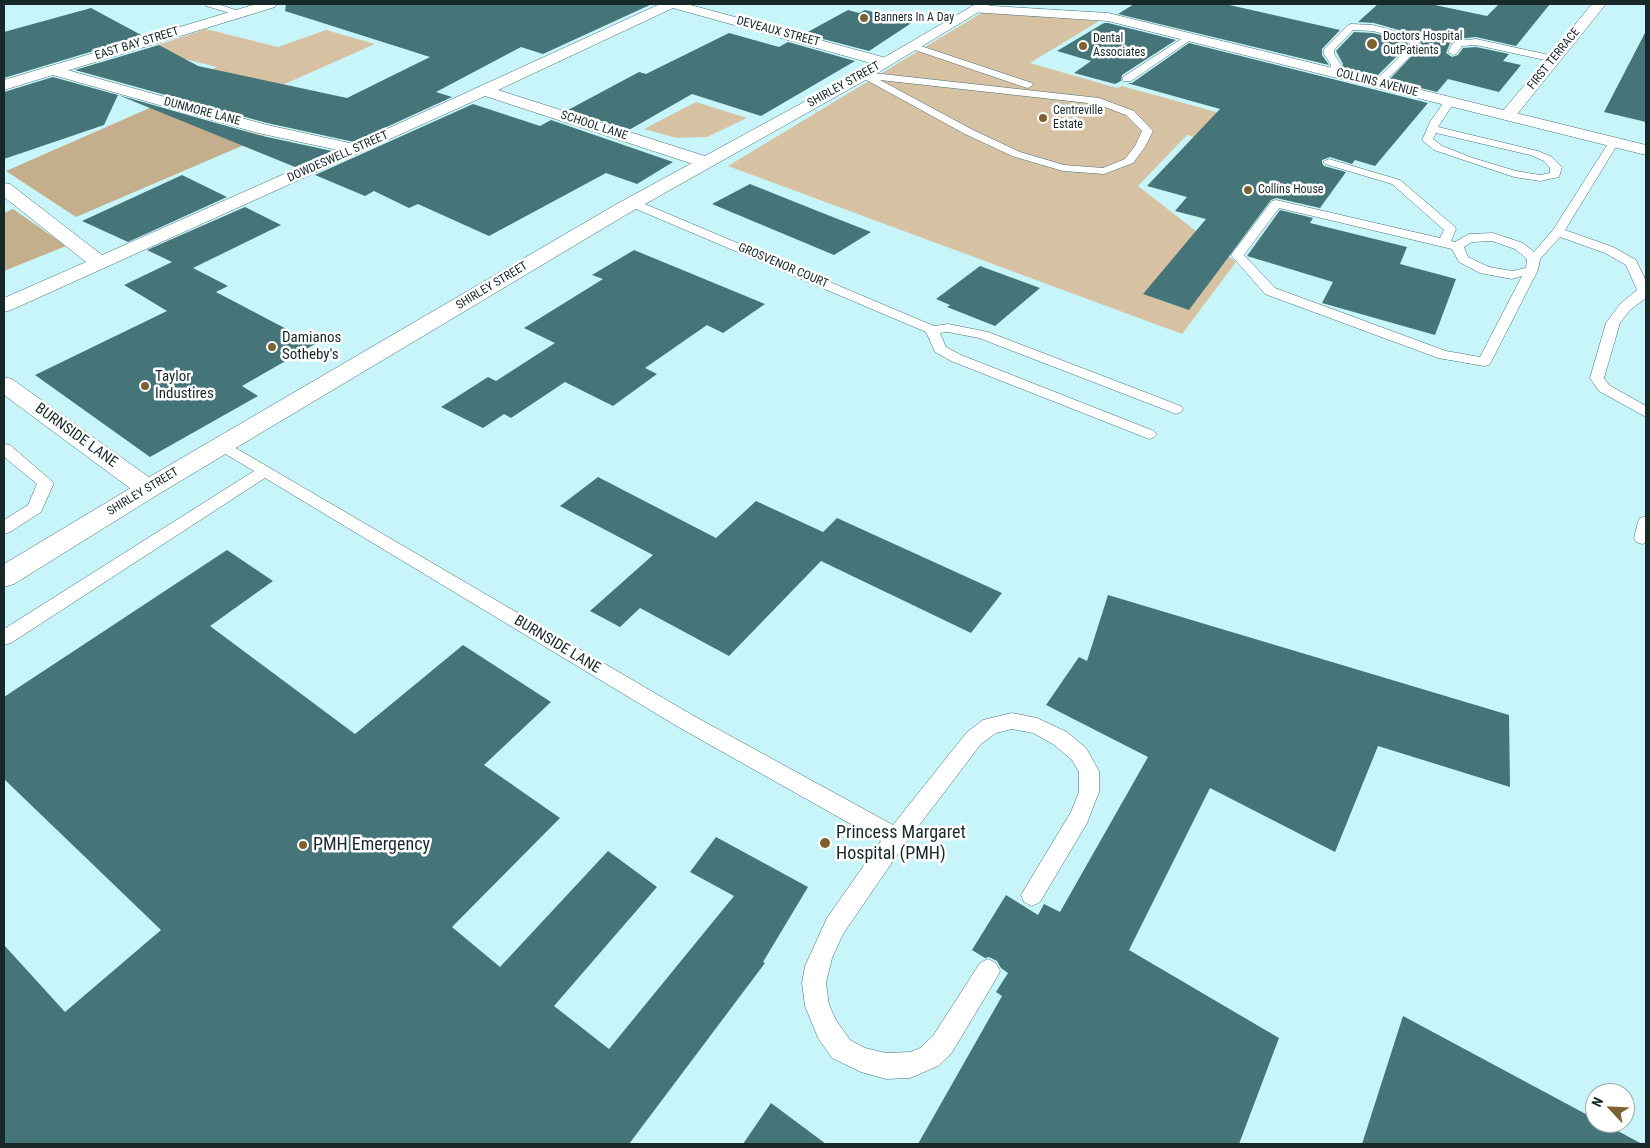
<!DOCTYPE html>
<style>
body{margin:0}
#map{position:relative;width:1650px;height:1148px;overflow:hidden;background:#c8f5f9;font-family:"Roboto Condensed",sans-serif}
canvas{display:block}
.frame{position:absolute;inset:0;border:5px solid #172829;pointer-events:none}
.north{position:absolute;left:1585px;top:1083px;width:50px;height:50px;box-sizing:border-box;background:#fff;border:1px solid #a2a9a9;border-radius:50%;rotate:295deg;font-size:14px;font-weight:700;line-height:20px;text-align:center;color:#172829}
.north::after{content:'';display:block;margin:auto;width:18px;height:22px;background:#7c6133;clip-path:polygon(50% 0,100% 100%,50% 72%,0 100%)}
</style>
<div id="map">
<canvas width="1650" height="1148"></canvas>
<div class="frame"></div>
<div class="north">N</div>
</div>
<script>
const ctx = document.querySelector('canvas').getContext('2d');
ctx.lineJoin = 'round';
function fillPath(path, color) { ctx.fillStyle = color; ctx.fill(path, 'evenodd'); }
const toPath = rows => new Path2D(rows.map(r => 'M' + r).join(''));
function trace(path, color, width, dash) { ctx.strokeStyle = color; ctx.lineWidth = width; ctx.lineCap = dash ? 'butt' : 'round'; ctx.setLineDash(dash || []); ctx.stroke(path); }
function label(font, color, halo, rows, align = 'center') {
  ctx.font = font + ' "Roboto Condensed",sans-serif'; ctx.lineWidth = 5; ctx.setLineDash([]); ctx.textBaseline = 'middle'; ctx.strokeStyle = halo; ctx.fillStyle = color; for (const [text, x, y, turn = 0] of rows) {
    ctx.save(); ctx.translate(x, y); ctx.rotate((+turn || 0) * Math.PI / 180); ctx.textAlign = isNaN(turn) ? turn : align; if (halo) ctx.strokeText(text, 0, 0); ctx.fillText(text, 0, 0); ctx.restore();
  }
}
fillPath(toPath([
 [983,12,1099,21,1030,63,1117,88,1122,86,1227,115,1220,144,1187,135,1138,186,1236,262,1182,334,728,166],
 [206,29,278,47,326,30,375,44,235,106,170,90,217,67,160,53,152,47],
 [696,102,747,118,707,137,677,138,644,129]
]), '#d6c2a3');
fillPath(toPath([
 [152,107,265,136,76,217,6,171],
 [13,209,66,246,4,271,4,213]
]), '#c4ae8c');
fillPath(toPath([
 [286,4,652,4,543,54,521,47,436,92,452,97,354,142,267,123,75,70,159,45,198,66,347,98,430,57,285,11],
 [1134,4,1225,4,1340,30,1322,49,1322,55,1329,65,1118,14],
 [1378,4,1430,4,1487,16,1499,4,1550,4,1516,46,1476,37,1457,39,1450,43,1446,53,1452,57,1458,55,1463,48,1476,47,1509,54,1503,61,1521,65,1499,92,1448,79,1437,92,1389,80,1422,45,1416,35,1374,23,1358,22],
 [91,8,143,36,4,78,4,32],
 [848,10,859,13,865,10,913,22,869,51,804,34],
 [1104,23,1108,23,1176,40,1122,75,1121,81,1115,84,1074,73,1091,61,1057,51],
 [1646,31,1646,122,1604,112],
 [1354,32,1373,33,1407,42,1408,45,1376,77,1342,68,1343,64,1336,51],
 [729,33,779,47,788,42,855,61,761,116,692,94,629,130,568,110,639,72,646,74],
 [1189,43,1428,103,1375,166,1355,160,1352,164,1330,157,1322,160,1322,163,1324,166,1346,172,1320,208,1276,198,1271,200,1189,310,1143,294,1206,219,1175,211,1187,197,1147,186,1220,109,1127,83,1132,83],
 [53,77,118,95,104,125,4,159,4,92],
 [118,95,258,135,332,151,295,167],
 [473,104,540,126,551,120,673,162,637,184,606,173,489,236,418,204,409,208,374,191,365,196,315,175],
 [182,175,227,197,128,242,82,221],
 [750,184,820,212,871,232,834,255,712,204],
 [245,207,281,225,193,268,228,286,216,292,315,344,242,386,258,396,150,457,35,375,167,311,124,285,172,262,147,250],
 [1280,210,1313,218,1310,223,1407,247,1400,264,1456,279,1435,335,1322,303,1333,282,1247,256],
 [634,250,765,304,723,333,707,325,645,368,657,374,613,406,565,382,511,418,504,414,483,428,441,407,488,377,496,381,555,343,524,328,603,279,592,275],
 [980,266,1040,288,995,326,947,307,950,305,936,299],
 [598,477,716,538,756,501,823,532,837,518,1002,593,971,633,821,561,729,656,640,608,620,627,590,611,653,555,560,506],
 [227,550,273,581,210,626,355,734,463,645,551,702,484,765,560,818,452,927,500,967,608,851,657,887,554,1006,609,1049,734,896,690,872,716,837,808,887,763,962,765,963,629,1144,4,1144,4,945,65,1012,161,930,4,779,4,697],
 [1108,595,1509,715,1510,787,1378,746,1335,852,1210,788,1129,950,1279,1038,1239,1144,918,1144,1002,996,996,992,1008,973,1001,968,997,961,989,957,985,958,972,950,1006,895,1038,915,1044,904,1060,912,1148,757,1046,705,1079,657,1087,661],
 [1403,1016,1595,1119,1595,1123,1603,1123,1642,1144,1362,1144],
 [771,1103,826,1144,743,1144]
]), '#457579');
const service = toPath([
 [205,4,218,4,244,13,240,16,206,6,205,4],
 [1351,24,1373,25,1416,37,1420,46,1382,85,1378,86,1373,83,1410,46,1409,41,1373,31,1353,30,1334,50,1334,54,1341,65,1337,74,1331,74,1329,72,1331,65,1324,54,1324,49,1348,25,1351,24],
 [1189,34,1194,37,1192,39,1131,81,1123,81,1123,77,1189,34],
 [1476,39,1554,56,1559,59,1554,62,1476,45,1462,46,1456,54,1453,55,1448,52,1452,44,1457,41,1476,39],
 [912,43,1032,83,1033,85,1028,88,1024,87,909,48,907,46,912,43],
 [864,72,1099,98,1134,111,1153,131,1145,147,1133,163,1104,174,1063,171,1012,156,965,134,861,77,861,73,864,72],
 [880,80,1097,104,1126,115,1142,131,1135,146,1125,159,1103,168,1064,165,1020,152,973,130,880,80],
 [1450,98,1455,101,1438,127,1538,151,1552,157,1562,167,1559,177,1540,181,1514,177,1434,150,1422,140,1430,122,1446,99,1450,98],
 [1436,133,1530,155,1544,161,1550,168,1550,173,1540,175,1516,171,1473,158,1442,146,1433,139,1436,133],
 [1614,139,1619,142,1565,230,1613,247,1636,260,1646,281,1646,298,1630,310,1620,323,1604,378,1609,385,1646,406,1646,417,1599,391,1590,378,1606,323,1620,304,1637,290,1626,265,1605,253,1560,237,1540,259,1538,270,1491,362,1489,365,1484,366,1438,358,1265,294,1231,255,1272,201,1276,200,1440,238,1444,230,1392,184,1325,164,1323,162,1329,159,1400,180,1454,226,1456,229,1451,241,1455,242,1469,234,1493,233,1523,243,1534,252,1553,230,1609,142,1614,139],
 [1279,208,1452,249,1459,262,1480,273,1512,279,1522,276,1480,357,1446,351,1275,288,1244,255,1279,208],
 [1492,241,1515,249,1527,259,1526,268,1512,271,1489,267,1468,257,1464,247,1472,242,1492,241],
 [633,199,934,326,948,324,988,332,1181,406,1183,409,1181,412,1176,414,1171,412,979,338,948,332,940,333,946,347,961,355,1154,431,1157,434,1154,437,1149,439,1144,437,951,361,935,352,926,332,629,206,627,203,629,200,633,199],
 [222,440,694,716,893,825,967,732,983,720,1012,713,1037,718,1067,732,1086,748,1099,771,1099,792,1087,823,1040,902,1032,906,1024,902,1021,895,1071,812,1079,792,1079,772,1072,760,1053,744,1033,733,1012,729,996,733,981,744,904,845,843,934,832,958,826,983,829,1005,836,1020,850,1040,865,1048,886,1053,910,1052,920,1048,933,1036,980,963,988,959,996,963,1000,971,996,979,951,1054,938,1066,910,1078,886,1079,861,1072,832,1058,818,1038,805,1006,802,983,805,966,827,918,881,841,680,728,265,478,11,643,4,645,4,629,254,471,217,449,214,445,217,441,222,440],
 [4,444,10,445,54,483,41,512,10,532,4,534,4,520,28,505,37,484,4,457,4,444],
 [1646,516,1646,543,1642,544,1636,542,1634,538,1638,522,1640,518,1646,516]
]);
const minor = toPath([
 [660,4,687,4,890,59,893,62,890,65,885,67,673,8,498,90,711,158,714,162,711,166,705,167,699,166,485,96,11,310,4,312,4,298,86,262,4,197,4,183,10,184,102,255,338,150,258,133,46,73,43,70,46,67,56,67,267,125,354,144,660,4],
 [1592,4,1606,4,1514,118,1502,118,1500,115,1502,112,1592,4],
 [4,377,12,379,157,483,161,489,157,495,148,498,139,495,4,395,4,377]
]);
const tertiary = toPath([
 [976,5,1108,13,1646,145,1646,155,1108,21,971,12,969,9,971,6,976,5]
]);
const trunk = toPath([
 [256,4,277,4,275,7,4,90,4,80,256,4],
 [976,4,992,4,869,78,629,213,157,495,14,584,4,587,4,564,139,483,615,205,859,72,976,4]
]);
trace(service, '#466f72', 1);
trace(minor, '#466f72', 1);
trace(tertiary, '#466f72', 1);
trace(trunk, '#466f72', 1);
fillPath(service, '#fff');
fillPath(minor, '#fff');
fillPath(tertiary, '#fff');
fillPath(trunk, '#fff');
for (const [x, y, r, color] of [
 [864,18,5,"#7c6133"],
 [1372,44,6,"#7c6133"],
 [1083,46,5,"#7c6133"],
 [1043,118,5,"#7c6133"],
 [1248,190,5,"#7c6133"],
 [272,347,5,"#7c6133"],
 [145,386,5,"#7c6133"],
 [825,843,6,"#7c6133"],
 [303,845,5,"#7c6133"]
]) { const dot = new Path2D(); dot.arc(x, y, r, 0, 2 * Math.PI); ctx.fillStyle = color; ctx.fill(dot); trace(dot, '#fff', 2); }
label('12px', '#172829', '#fff', [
 ["Banners In A Day",874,18],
 ["Doctors Hospital",1383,37],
 ["OutPatients",1383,51],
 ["Dental",1093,39],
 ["Associates",1093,53],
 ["Centreville",1053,111],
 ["Estate",1053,125],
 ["Collins House",1258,190]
], 'left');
label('12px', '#172829', '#fff', [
 ["DEVEAUX STREET",778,32,15],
 ["EAST BAY STREET",137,44,-17],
 ["FIRST TERRACE",1554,59,-51],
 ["COLLINS AVENUE",1377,83,14],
 ["SHIRLEY STREET",844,85,-29],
 ["DUNMORE LANE",202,112,15],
 ["SCHOOL LANE",594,126,18],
 ["DOWDESWELL STREET",338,157,-24],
 ["GROSVENOR COURT",783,266,23],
 ["SHIRLEY STREET",492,286,-31],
 ["SHIRLEY STREET",143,492,-31]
]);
label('15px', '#172829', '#fff', [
 ["Damianos",282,338],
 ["Sotheby's",282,355],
 ["Taylor",155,377],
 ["Industires",155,394]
], 'left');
label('15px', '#172829', '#fff', [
 ["BURNSIDE LANE",76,436,36],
 ["BURNSIDE LANE",557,645,31]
]);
label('18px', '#172829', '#fff', [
 ["Princess Margaret",836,833],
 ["Hospital (PMH)",836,854],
 ["PMH Emergency",313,845]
], 'left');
</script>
